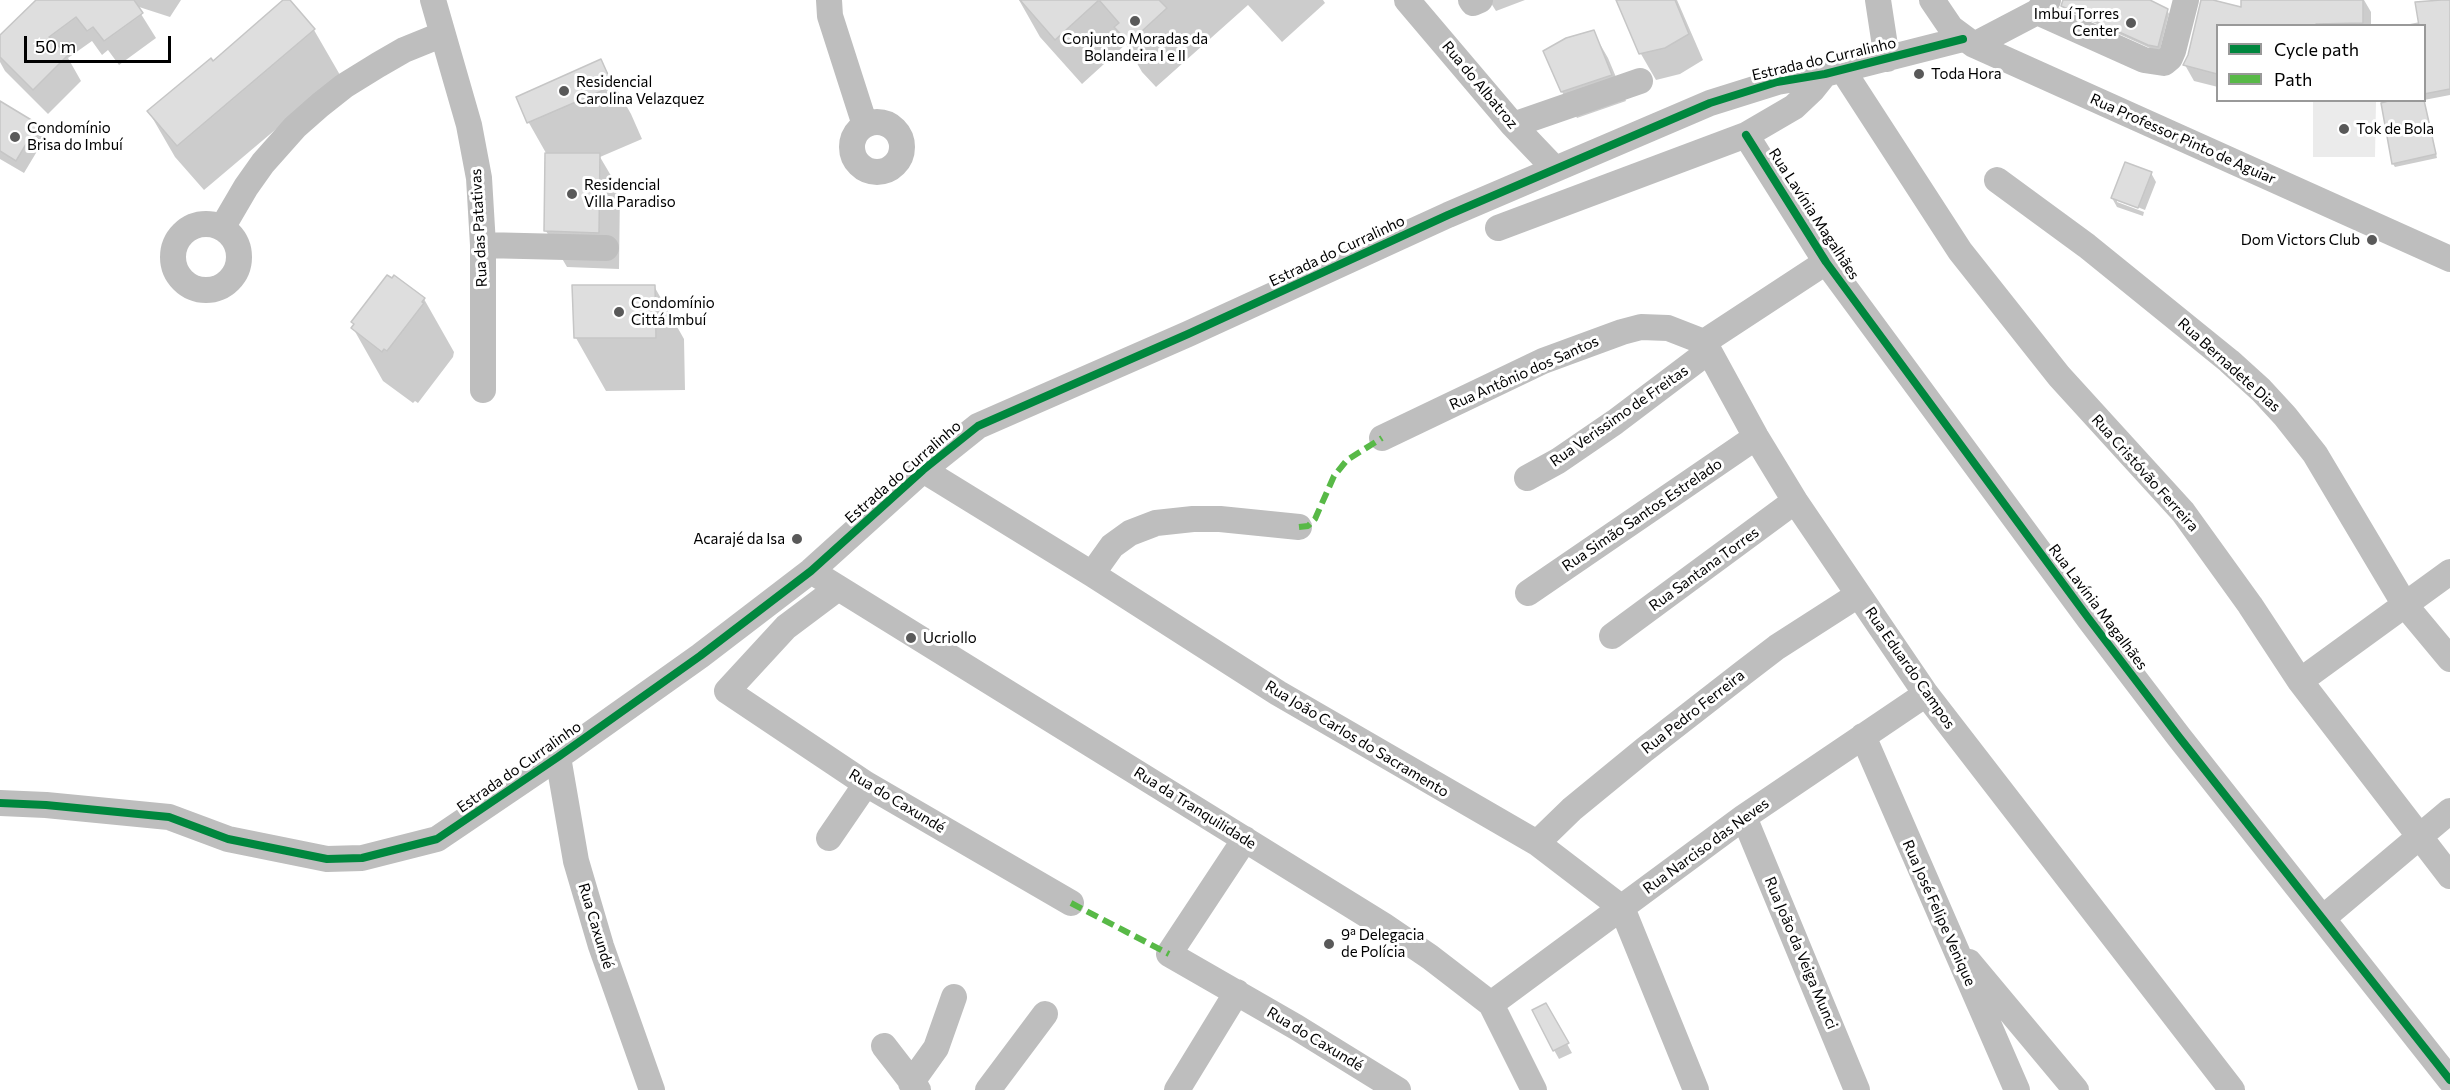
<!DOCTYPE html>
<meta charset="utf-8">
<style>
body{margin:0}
#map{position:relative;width:2450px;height:1090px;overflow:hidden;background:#fff;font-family:Commissioner,sans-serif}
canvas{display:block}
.legend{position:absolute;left:2216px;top:24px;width:210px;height:78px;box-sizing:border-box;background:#fff;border:2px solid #999;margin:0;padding:8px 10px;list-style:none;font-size:18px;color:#000}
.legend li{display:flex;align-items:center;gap:12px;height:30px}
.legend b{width:30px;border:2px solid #999}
.scale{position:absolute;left:24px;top:36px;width:147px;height:27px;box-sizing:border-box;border:3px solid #000;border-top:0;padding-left:8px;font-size:18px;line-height:21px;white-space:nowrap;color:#000;-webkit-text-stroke:4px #fff;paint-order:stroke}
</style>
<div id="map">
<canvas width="2450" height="1090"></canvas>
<ul class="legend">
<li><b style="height:8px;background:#00873e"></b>Cycle path</li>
<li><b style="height:8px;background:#58b947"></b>Path</li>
</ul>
<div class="scale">50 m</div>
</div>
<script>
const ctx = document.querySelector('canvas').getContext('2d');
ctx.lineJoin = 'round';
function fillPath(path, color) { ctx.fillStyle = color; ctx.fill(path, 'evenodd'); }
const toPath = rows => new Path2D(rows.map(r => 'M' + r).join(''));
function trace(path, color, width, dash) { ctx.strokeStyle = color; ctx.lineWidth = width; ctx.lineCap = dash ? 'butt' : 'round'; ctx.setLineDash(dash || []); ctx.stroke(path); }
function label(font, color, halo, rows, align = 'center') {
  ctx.font = font + ' Commissioner,sans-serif'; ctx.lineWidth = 6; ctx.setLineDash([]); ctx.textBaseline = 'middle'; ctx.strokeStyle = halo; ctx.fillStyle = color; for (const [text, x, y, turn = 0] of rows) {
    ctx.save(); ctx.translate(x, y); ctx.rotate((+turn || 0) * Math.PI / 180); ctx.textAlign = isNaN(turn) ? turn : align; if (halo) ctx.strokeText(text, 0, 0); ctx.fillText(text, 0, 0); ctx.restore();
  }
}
fillPath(toPath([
 [2313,101,2376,101,2375,157,2313,157]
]), '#ebebeb');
fillPath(toPath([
 [41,0,181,0,170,17,136,6,156,38,119,65,108,50,102,55,92,41,68,58,81,81,48,114,5,71,0,62,0,38],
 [285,0,288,0,314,30,340,75,204,190,175,157,149,112,212,63],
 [1019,0,1323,0,1325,3,1282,42,1248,5,1156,87,1142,72,1126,44,1082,84,1040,37],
 [1489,0,1525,0,1496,11],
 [1622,0,1677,0,1703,60,1680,74,1656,80,1641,54],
 [2069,0,2147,0,2167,10,2169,14,2160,50,2152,49,2068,11,2065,7],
 [2201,0,2243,9,2243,0,2364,0,2371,12,2371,26,2218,26,2218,87,2194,81,2185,65,2189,55],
 [2440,0,2450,0,2450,95,2424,100,2424,26,2405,25,2420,22],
 [1593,32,1608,58,1626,101,1577,118,1562,92,1545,52],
 [601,61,631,114,642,139,600,157,620,191,619,269,567,267,546,231,546,153,529,123,518,98],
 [2399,100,2424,100,2437,158,2395,167,2393,164],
 [0,102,37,125,45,138,24,173,0,159],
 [2151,173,2156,182,2145,210,2117,199,2117,202,2144,212,2143,216,2117,207,2112,198],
 [654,286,684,339,685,390,606,391,576,338],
 [424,299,454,352,453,357,418,403,415,401,413,403,383,381,353,328,355,326,353,322],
 [1546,1005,1572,1053,1559,1059,1554,1050]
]), '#0003');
const building = toPath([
 [36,0,134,0,143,13,104,41,93,27,87,31,76,17,49,37,68,55,33,90,0,57,0,35,36,0],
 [283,0,290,0,315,29,177,146,147,111,211,58,213,61,283,0],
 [1020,0,1099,0,1055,40,1020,0],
 [1099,0,1159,0,1167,8,1129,43,1114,27,1119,23,1099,0],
 [1616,0,1675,0,1689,34,1665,48,1639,54,1616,0],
 [2063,0,2150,0,2168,9,2158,47,2148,45,2061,6,2063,0],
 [2201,0,2213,0,2241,7,2241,0,2363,0,2363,23,2316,24,2316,26,2217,26,2217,74,2183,65,2188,55,2201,0],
 [2441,0,2450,0,2450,89,2424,94,2424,26,2419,26,2415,2,2441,0],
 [1594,30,1612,75,1561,92,1543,51,1566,38,1594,30],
 [601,59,613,86,527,123,516,97,601,59],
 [2392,100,2424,100,2436,154,2392,164,2381,103,2392,100],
 [0,101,38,124,16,161,0,151,0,101],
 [545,153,600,153,599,233,544,231,545,153],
 [2125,162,2152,172,2138,208,2111,198,2125,162],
 [387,275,392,278,394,275,425,298,422,302,424,303,387,351,384,349,382,352,351,328,354,324,351,322,387,275],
 [572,285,655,285,656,338,574,338,572,285],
 [1546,1003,1569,1043,1553,1051,1532,1010,1546,1003]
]);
fillPath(building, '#dedede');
trace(building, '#c6c6c6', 1.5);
trace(toPath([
 [433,0,469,125,479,178,483,245,483,390],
 [829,0,830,16,865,125],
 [1407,0,1513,125,1555,169],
 [1471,0,1473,3,1480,0],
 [1878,0,1887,59],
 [1932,0,1951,28,1974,45,2450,259],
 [2037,12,2144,60,2164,63,2170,58,2173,51,2186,0],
 [1974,45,2037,12,2048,0],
 [1842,69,1960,251,2059,376,2183,512,2250,605,2300,681,2450,876],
 '852 147a25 25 0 1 1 50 0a25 25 0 1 1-50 0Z',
 [1513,125,1640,81],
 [1746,135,1826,262,2089,619,2179,737,2450,1080],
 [1997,180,2087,246,2229,361,2261,390,2285,416,2315,454,2405,605,2450,659],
 '173 257a33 33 0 1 1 66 0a33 33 0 1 1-66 0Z',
 [222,228,246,187,263,163,295,127,320,105,344,86,378,65,404,50,441,35],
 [1498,228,1746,135,1794,107,1813,89,1825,74],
 [483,245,606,248],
 [1826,262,1704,342,1756,437,1795,501,1926,694,2232,1090],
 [1382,438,1543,361,1622,332,1641,327,1668,328,1704,342],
 [923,470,1092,574,1278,693,1537,843,1622,908,1696,1090],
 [1527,478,1558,461,1615,422,1709,351],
 [811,571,1383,925,1430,957,1491,1004,1534,1090],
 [1092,574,1112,546,1130,533,1156,523,1193,519,1220,519,1299,527],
 [838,588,786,627,727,691,866,784,1071,903],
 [1528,593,1756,437],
 [1612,636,1795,501],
 [2300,681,2450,572],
 [1863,736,2017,1090],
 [558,757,576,861,601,946,652,1090],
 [0,803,46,805,169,817,228,839,327,859,362,858,437,839,558,757,700,656,811,571,923,470,978,426,1188,334,1448,215,1710,103,1777,82,1825,74,1963,39],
 [1744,817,1857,1090],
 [829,838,866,784],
 [1245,839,1169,954,1296,1027,1398,1090],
 [1537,843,1572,809,1644,750,1743,673,1777,647,1858,595],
 [2323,918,2450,811],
 [1969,962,2076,1090],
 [1491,1004,1744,817,1926,694],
 [884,1046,918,1090],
 [911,1083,936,1048,954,997],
 [988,1090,1045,1014],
 [1177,1090,1237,992]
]), '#bebebe', 26);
trace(toPath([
 [1299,527,1308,526,1315,519,1334,476,1347,460,1382,438],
 [1071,903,1169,954]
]), '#58b947', 6, [12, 6]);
trace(toPath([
 [1746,135,1826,262,2089,619,2179,737,2450,1080],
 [0,803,46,805,169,817,228,839,327,859,362,858,437,839,558,757,700,656,811,571,923,470,978,426,1188,334,1448,215,1710,103,1777,82,1825,74,1963,39]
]), '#00873e', 8);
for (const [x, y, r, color] of [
 [1135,21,6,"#595959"],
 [2131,23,6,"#595959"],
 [1919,74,6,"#595959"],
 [564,91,6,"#595959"],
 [2344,129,6,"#595959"],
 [15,137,6,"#595959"],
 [572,194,6,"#595959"],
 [2372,240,6,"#595959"],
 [619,312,6,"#595959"],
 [797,539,6,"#595959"],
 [911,638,6,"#595959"],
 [1329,944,6,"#595959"]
]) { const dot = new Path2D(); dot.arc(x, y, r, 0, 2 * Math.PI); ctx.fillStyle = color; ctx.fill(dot); trace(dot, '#fff', 2); }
label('15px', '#000', '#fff', [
 ["Imbuí Torres",2119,14,"right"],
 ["Center",2119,31,"right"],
 ["Conjunto Moradas da",1135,39,"center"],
 ["Bolandeira I e II",1135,56,"center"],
 ["Toda Hora",1931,74],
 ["Residencial",576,82],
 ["Carolina Velazquez",576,99],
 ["Condomínio",27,128],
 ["Brisa do Imbuí",27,145],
 ["Tok de Bola",2356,129],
 ["Residencial",584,185],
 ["Villa Paradiso",584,202],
 ["Dom Victors Club",2360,240,"right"],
 ["Condomínio",631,303],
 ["Cittá Imbuí",631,320],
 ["Acarajé da Isa",785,539,"right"],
 ["Ucriollo",923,638],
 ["9ª Delegacia",1341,935],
 ["de Polícia",1341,952]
], 'left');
label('15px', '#000', '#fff', [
 ["Estrada do Curralinho",1824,59,-13],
 ["Rua do Albatroz",1480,85,50],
 ["Rua Professor Pinto de Aguiar",2183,139,24],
 ["Rua Lavínia Magalhães",1814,214,57],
 ["Rua das Patativas",479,228,-93],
 ["Estrada do Curralinho",1337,251,-25],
 ["Rua Bernadete Dias",2229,365,42],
 ["Rua Antônio dos Santos",1524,373,-24],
 ["Rua Verissimo de Freitas",1619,416,-35],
 ["Estrada do Curralinho",903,472,-41],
 ["Rua Cristóvão Ferreira",2145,473,48],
 ["Rua Simão Santos Estrelado",1642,515,-34],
 ["Rua Santana Torres",1704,569,-36],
 ["Rua Lavínia Magalhães",2098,607,53],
 ["Rua Eduardo Campos",1910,668,55],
 ["Rua Pedro Ferreira",1693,712,-38],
 ["Rua João Carlos do Sacramento",1357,739,31],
 ["Estrada do Curralinho",519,767,-35],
 ["Rua do Caxundé",897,801,31],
 ["Rua da Tranquilidade",1195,808,32],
 ["Rua Narciso das Neves",1706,846,-36],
 ["Rua José Felipe Venique",1939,913,66],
 ["Rua Caxundé",596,926,73],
 ["Rua João da Veiga Munci",1801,953,67],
 ["Rua do Caxundé",1315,1039,31]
]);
</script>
